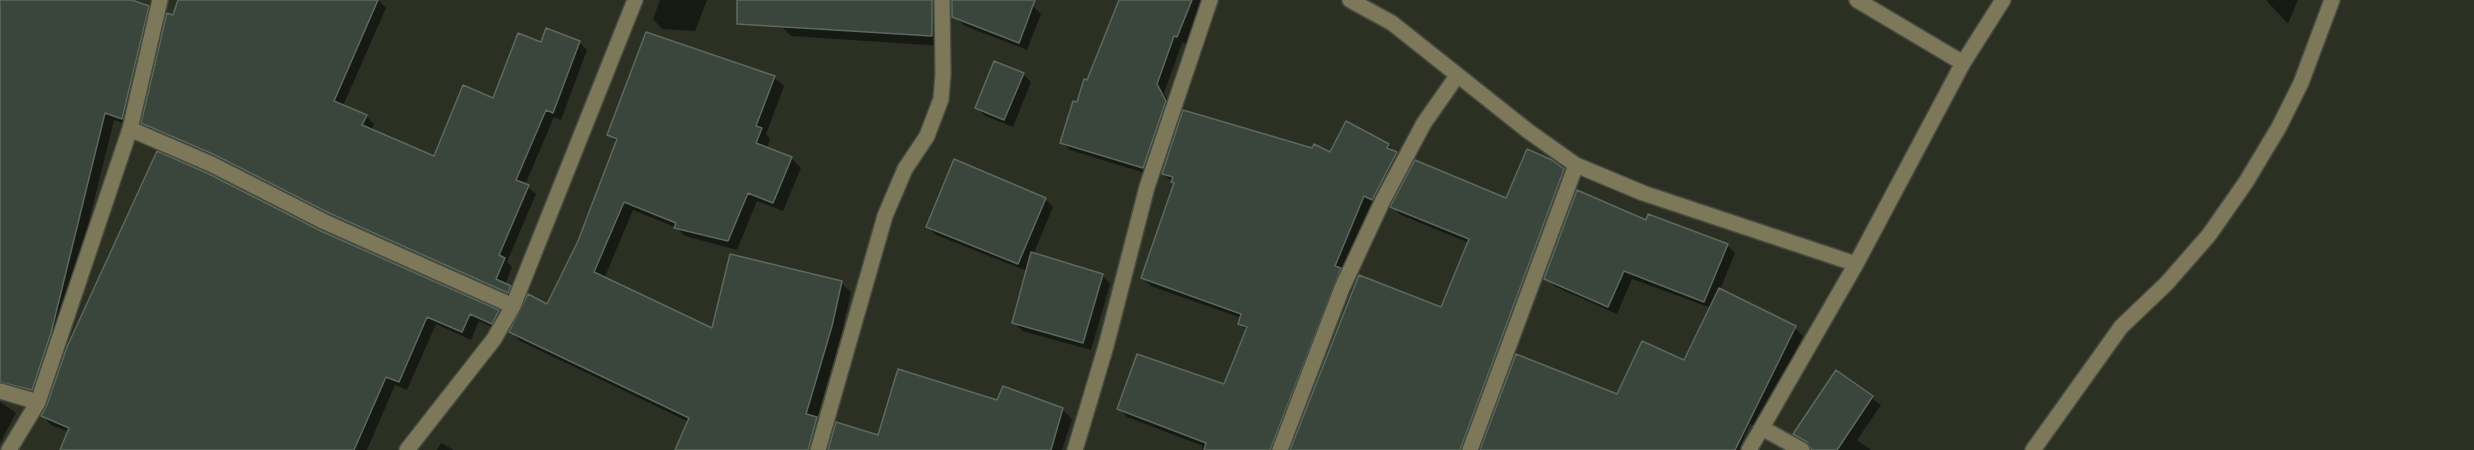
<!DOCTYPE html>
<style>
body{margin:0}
canvas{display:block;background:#2b3023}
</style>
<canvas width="2474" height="450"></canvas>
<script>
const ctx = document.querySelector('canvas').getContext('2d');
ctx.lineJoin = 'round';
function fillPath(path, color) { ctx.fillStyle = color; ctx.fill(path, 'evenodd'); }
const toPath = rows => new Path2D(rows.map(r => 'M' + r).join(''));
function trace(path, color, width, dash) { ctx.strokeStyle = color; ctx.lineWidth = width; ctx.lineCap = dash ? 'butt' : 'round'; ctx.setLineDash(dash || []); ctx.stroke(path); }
fillPath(toPath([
 [0,0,127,0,148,7,156,16,131,126,114,120,59,342,40,398,0,395],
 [179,0,378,0,386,8,343,106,366,116,374,124,371,131,434,157,494,100,541,44,579,42,587,50,561,120,554,117,525,185,536,194,507,262,512,267,505,285,518,295,516,300,339,221,151,131,143,123],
 [660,0,707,0,695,31,662,29,653,19],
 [782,0,936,0,941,46,791,36,781,26],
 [964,0,1018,0,1033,6,1041,14,1027,50,965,26,956,18],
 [1121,0,1203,0,1186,44,1182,43,1164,93,1173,110,1151,175,1070,150,1062,142],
 [2266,0,2298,0,2288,24],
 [1023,74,1031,82,1013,127,985,116,977,108],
 [774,77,784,86,766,134,770,139,767,148,792,159,801,168,783,211,757,201,737,250,685,236,677,228,633,210,604,279,713,330,841,283,851,292,841,336,817,418,826,428,820,450,677,450,689,422,520,341,511,332,548,306,579,241,617,143,609,135],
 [1388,145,1405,162,1381,207,1372,203,1344,273,1281,450,1202,450,1203,446,1127,417,1118,408,1224,386,1247,331,1239,323,1241,318,1151,286,1143,278,1175,184,1163,174],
 [1563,170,1572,178,1471,450,1292,450,1442,309,1469,243,1401,215,1392,207,1507,200],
 [1045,199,1053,207,1033,255,1102,275,1110,284,1091,350,1022,331,1014,322,1027,271,936,235,928,227],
 [1647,222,1727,245,1735,253,1720,290,1795,328,1803,336,1758,428,1750,424,1739,450,1482,450,1618,396,1685,362,1711,308,1632,279,1617,314,1554,286,1546,278],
 [320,232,498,312,507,320,500,331,479,321,471,340,436,324,407,390,395,385,367,450,62,450,69,432,51,425,43,416],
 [1836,372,1881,405,1857,440,1871,450,1812,450,1795,434],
 [0,402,16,413,0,443],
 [998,402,1062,409,1072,419,1062,450,830,450],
 [441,443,454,450,437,450]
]), '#0007');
const building = toPath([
 [0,0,132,0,149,6,122,119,105,113,51,333,32,390,0,382,0,0],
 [178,0,378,0,334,101,367,115,362,125,434,156,463,85,493,98,518,33,541,42,546,28,580,41,553,113,546,110,516,180,529,185,499,255,505,258,496,279,511,286,508,293,329,213,215,155,141,123,167,13,173,15,178,0],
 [737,0,932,0,932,36,737,24,737,0],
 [952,0,1035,0,1019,43,952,17,952,0],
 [1119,0,1192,0,1177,37,1174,36,1157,84,1166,101,1143,168,1060,143,1073,101,1077,102,1084,79,1087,80,1119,0],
 [646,32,775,76,756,126,762,128,756,143,792,157,773,203,748,193,728,241,674,228,676,223,624,202,594,272,712,328,730,254,842,281,832,326,806,414,817,417,808,450,675,450,689,418,509,332,528,294,547,304,578,241,617,139,607,135,646,32],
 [994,61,1024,73,1004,120,975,108,994,61],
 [1183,110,1312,148,1314,144,1330,152,1346,121,1389,144,1387,148,1397,152,1372,200,1364,196,1335,266,1341,268,1270,450,1204,450,1206,443,1117,409,1137,354,1224,384,1247,327,1238,324,1241,314,1141,278,1174,183,1171,182,1173,177,1162,174,1183,110],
 [1527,149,1552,160,1564,169,1460,450,1290,450,1359,275,1441,307,1469,239,1390,207,1415,160,1506,198,1527,149],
 [157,151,207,173,321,231,499,310,492,324,470,314,462,332,427,317,399,382,386,377,354,450,60,450,69,428,41,416,47,405,67,347,157,151],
 [954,159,1046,198,1018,264,926,227,954,159],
 [1577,190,1646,220,1648,214,1728,244,1704,302,1624,271,1608,307,1544,279,1577,190],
 [1031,252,1103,274,1083,343,1012,323,1031,252],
 [1719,288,1796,326,1735,450,1480,450,1516,354,1617,394,1642,341,1684,360,1719,288],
 [898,369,997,400,1003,386,1063,408,1051,450,828,450,836,422,878,435,898,369],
 [1836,370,1873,396,1837,450,1812,450,1807,442,1793,434,1836,370]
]);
fillPath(building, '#3a453b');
trace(building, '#5d695e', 1.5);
const minor = toPath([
 [1350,0,1392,23,1528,131,1576,165,1643,193,1856,264],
 [1857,0,1963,63],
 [130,129,211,164,325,222,513,306],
 [0,391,38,402],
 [1762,428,1802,450],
 [9,450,38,402,130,129,160,0],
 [407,450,494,339,513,306,635,0],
 [818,450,885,216,905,169,927,136,941,99,943,74,942,0],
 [1075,450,1106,346,1147,187,1210,0],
 [1280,450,1342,288,1383,200,1424,123,1457,76],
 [1470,450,1576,165],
 [1749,450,1856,264,1963,63,2003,0],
 [2033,450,2121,327,2167,283,2209,235,2246,182,2279,127,2301,83,2332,0]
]);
trace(minor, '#474c40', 18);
trace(minor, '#7c7859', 15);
</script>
